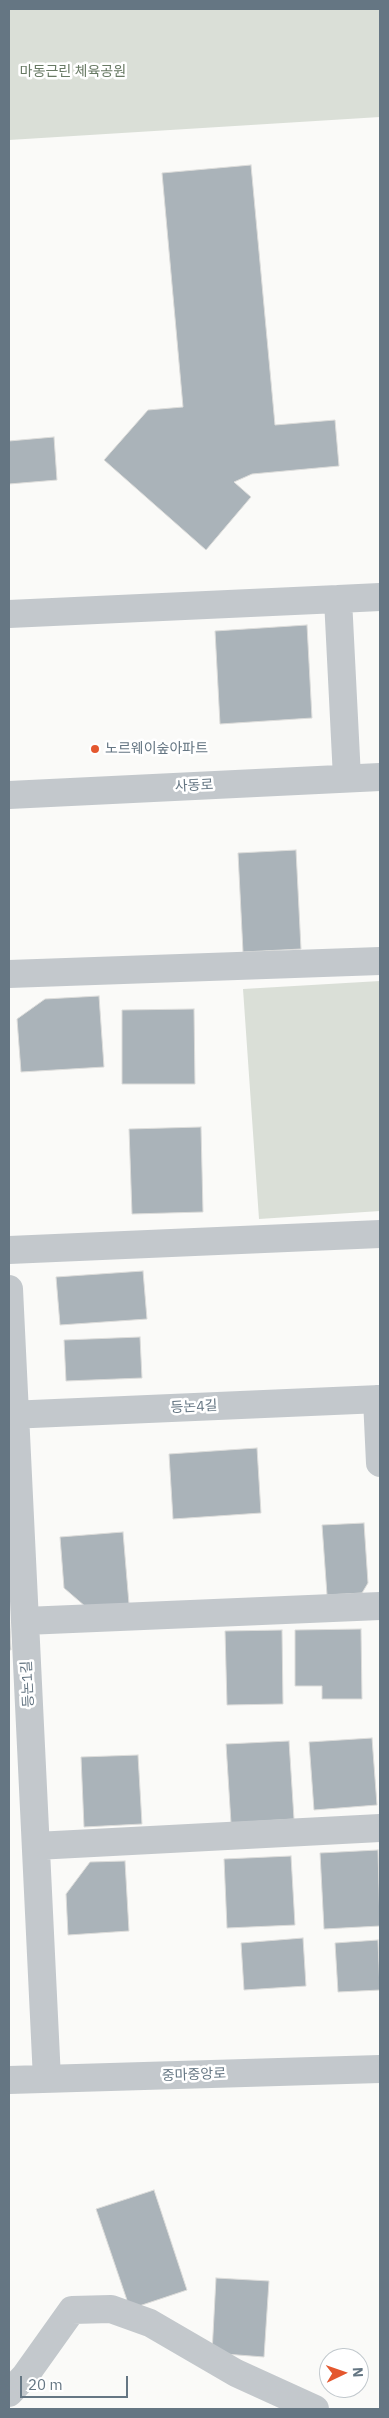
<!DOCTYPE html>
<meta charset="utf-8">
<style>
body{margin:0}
#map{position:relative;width:389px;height:2418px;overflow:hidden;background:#fafaf8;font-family:"IBM Plex Sans",sans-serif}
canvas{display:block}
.frame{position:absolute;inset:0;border:10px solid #657683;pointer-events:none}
.north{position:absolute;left:319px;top:2348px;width:50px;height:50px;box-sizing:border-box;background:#fff;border:1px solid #c1c8cd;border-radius:50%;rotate:87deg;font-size:14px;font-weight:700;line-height:20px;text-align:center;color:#657683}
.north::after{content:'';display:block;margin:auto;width:18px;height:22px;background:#e4572e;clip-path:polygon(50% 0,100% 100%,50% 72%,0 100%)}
.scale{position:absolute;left:20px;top:2376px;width:108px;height:22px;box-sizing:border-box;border:2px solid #657683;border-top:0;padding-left:6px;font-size:15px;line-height:18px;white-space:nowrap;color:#657683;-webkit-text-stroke:4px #fff;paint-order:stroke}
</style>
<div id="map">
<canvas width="389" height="2418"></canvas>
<div class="frame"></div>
<div class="north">N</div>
<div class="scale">20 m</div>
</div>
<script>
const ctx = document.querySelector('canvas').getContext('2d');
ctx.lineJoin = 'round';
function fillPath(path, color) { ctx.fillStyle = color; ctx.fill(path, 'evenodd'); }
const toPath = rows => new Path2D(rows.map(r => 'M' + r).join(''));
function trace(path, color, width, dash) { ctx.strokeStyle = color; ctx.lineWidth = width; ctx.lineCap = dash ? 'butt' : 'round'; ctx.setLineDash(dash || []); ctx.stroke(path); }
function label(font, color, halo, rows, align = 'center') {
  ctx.font = font + ' "IBM Plex Sans","Noto Sans KR",sans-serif'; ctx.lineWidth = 5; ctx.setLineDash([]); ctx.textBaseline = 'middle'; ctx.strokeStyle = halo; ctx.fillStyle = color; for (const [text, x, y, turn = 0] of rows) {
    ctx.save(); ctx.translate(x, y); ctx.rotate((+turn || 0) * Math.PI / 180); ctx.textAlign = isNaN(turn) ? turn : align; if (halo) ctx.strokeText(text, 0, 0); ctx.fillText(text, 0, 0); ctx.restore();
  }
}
fillPath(toPath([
 [9,9,380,9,380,117,9,140],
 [380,981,380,1211,259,1219,243,989]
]), '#dadfd7');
const building = toPath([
 [251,165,275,425,335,420,339,466,252,474,234,482,251,497,206,550,104,460,148,410,183,407,162,173,251,165],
 [54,437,57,480,9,484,9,441,54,437],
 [307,625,312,718,220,724,215,631,307,625],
 [296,850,301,949,243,952,238,853,296,850],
 [99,996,104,1067,21,1072,17,1019,45,999,99,996],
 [194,1009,195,1084,122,1084,122,1010,194,1009],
 [201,1127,203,1212,132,1214,129,1129,201,1127],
 [143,1271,147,1319,60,1325,56,1277,143,1271],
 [140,1337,142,1378,66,1381,64,1340,140,1337],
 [257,1448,261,1513,173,1519,169,1454,257,1448],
 [364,1523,368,1583,362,1593,327,1595,322,1525,364,1523],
 [123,1532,129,1604,86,1607,64,1588,60,1537,123,1532],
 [9,1604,11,1650,9,1650,9,1604],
 [361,1629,362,1699,322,1699,322,1686,295,1686,295,1630,361,1629],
 [282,1630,283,1704,227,1705,225,1631,282,1630],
 [372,1738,377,1805,314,1810,309,1742,372,1738],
 [289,1741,294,1819,231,1823,226,1744,289,1741],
 [138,1755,142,1824,84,1827,81,1757,138,1755],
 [378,1850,380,1926,324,1929,320,1853,378,1850],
 [291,1856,295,1925,227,1928,224,1859,291,1856],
 [125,1861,129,1931,68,1935,66,1894,90,1862,125,1861],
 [303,1938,306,1986,244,1990,241,1943,303,1938],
 [378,1940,380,1990,338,1992,335,1943,378,1940],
 [154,2190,187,2290,130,2309,96,2209,154,2190],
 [216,2278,269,2281,264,2357,212,2353,216,2278]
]);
fillPath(building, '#aab3b9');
trace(building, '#dcdcda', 1);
trace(toPath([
 [338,599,380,597],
 [9,614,338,599,347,778],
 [9,795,380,777],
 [9,974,380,961],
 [9,1250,380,1234],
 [9,1289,47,2079],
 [377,1399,380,1463],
 [9,1415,380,1399],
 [25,1621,380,1606],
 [36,1846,380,1828],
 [9,2080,380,2069],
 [9,2393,25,2376,72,2310,111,2309,150,2323,236,2373,315,2409]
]), '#c3c8cc', 28);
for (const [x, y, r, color] of [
 [95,749,5,"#e4572e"]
]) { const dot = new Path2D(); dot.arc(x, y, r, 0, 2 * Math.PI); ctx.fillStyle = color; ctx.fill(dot); trace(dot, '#fff', 2); }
label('14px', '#687a64', '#fff', [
 ["마동근린 체육공원",73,72]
]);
label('14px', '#657683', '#fff', [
 ["노르웨이숲아파트",105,749]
], 'left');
label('14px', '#657683', '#fff', [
 ["사동로",194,786,-3],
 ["등논4길",194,1407,-3],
 ["등논1길",28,1684,-93],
 ["중마중앙로",194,2075,-2]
]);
</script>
